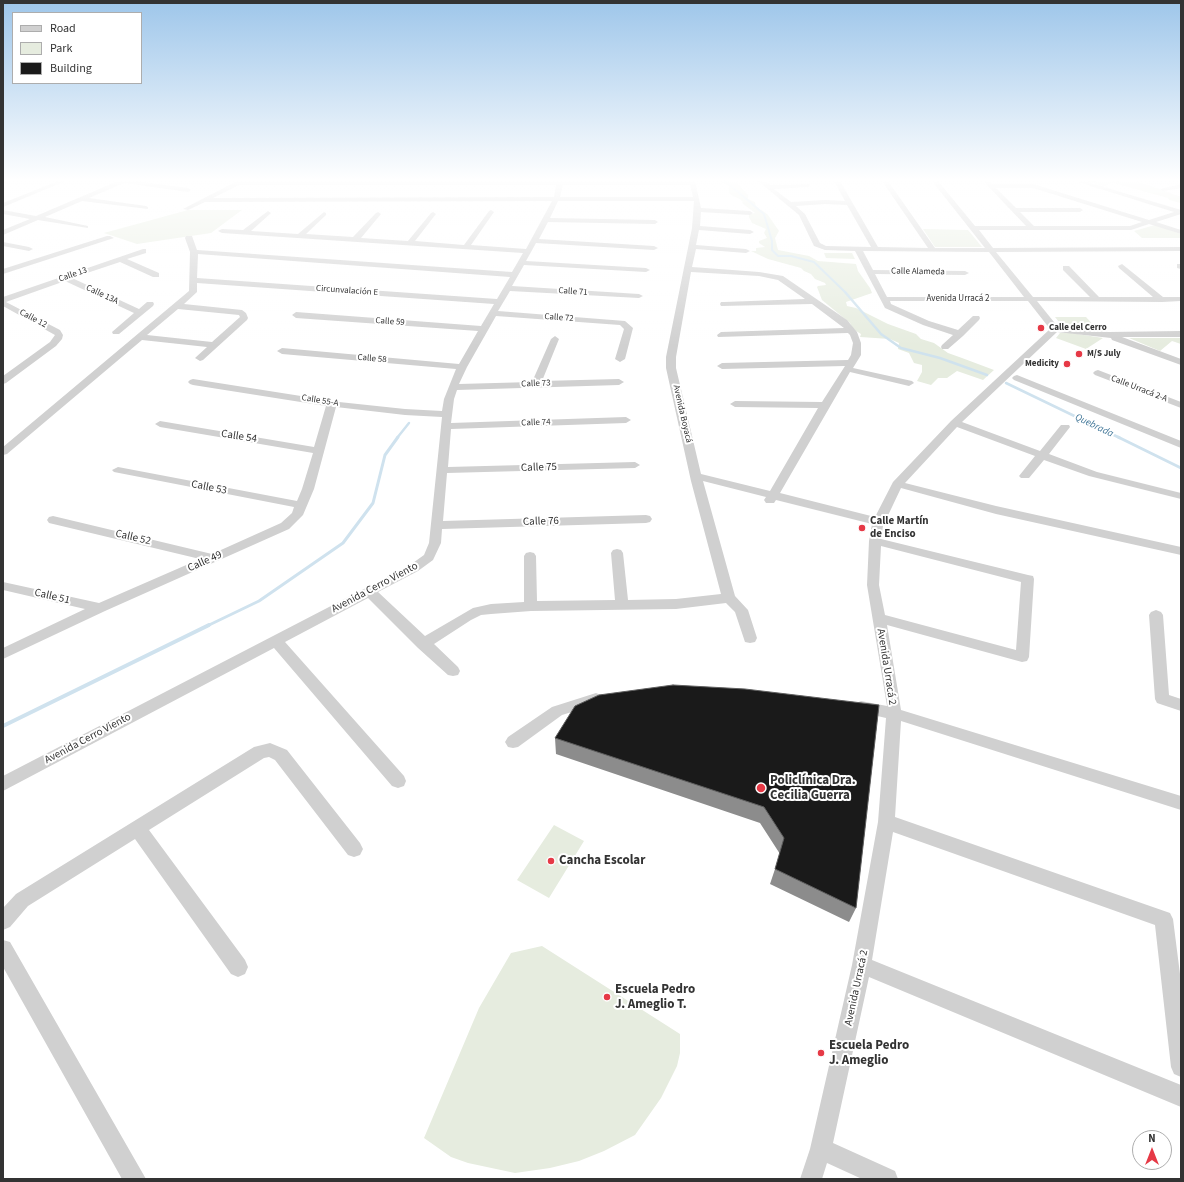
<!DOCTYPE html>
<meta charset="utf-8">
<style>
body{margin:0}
#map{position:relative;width:1184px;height:1182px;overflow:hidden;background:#fff;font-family:"Source Sans 3",sans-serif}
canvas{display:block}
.frame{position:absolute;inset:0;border:4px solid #333;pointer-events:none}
.legend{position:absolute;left:12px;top:12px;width:130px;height:72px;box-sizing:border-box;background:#fff;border:1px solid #adadad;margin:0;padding:5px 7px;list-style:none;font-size:12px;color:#333}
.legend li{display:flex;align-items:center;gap:8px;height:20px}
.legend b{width:20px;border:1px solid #adadad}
.north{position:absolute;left:1132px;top:1130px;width:40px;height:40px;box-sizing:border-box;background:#fff;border:1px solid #adadad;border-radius:50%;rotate:0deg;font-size:11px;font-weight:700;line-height:16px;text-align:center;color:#333}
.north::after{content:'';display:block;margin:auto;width:14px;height:18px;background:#e63946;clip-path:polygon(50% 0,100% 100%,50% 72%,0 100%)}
</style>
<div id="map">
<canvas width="1184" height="1182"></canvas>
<div class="frame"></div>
<ul class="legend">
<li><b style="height:5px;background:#d0d0d0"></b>Road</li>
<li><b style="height:11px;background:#e6ecdf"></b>Park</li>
<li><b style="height:11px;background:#1a1a1a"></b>Building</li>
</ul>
<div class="north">N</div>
</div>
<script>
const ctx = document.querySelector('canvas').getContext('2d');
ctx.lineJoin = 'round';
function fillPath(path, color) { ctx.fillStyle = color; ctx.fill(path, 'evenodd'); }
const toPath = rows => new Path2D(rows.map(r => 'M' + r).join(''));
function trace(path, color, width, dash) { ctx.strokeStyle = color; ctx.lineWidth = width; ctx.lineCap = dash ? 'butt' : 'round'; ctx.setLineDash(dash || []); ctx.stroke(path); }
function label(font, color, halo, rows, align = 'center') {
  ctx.font = font + ' "Source Sans 3",sans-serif'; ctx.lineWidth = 4; ctx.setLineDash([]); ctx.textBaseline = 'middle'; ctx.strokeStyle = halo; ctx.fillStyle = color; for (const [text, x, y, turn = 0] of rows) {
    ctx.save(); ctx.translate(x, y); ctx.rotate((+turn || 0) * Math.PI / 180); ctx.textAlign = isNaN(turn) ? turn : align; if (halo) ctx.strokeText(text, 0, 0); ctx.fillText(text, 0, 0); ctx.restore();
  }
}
fillPath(toPath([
 [718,181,736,182,748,195,748,199,755,202,756,208,763,211,768,215,779,231,775,238,778,250,809,256,818,261,856,264,858,271,870,288,872,293,846,302,847,306,856,308,888,324,916,334,921,339,934,343,948,353,962,358,994,370,983,380,957,371,947,378,938,378,931,385,917,381,922,372,922,365,914,363,909,353,898,349,899,343,890,339,860,337,861,334,853,329,850,323,822,300,817,287,818,286,826,285,825,283,815,279,811,274,804,271,801,268,768,259,751,251,756,251,756,248,765,247,759,243,759,241,767,238,764,233,766,229,752,223,749,217,749,214,755,213,742,203,743,202,740,199,731,195,729,192,729,185],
 [1085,181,1140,182,1181,197,1181,203,1169,200,1168,198,1113,183,1104,186],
 [188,210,242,210,211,233,137,244,104,233],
 [1155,225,1181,234,1181,238,1142,238,1134,231],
 [923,229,968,230,982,247,935,247],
 [824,253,852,253,855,259,826,258],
 [1055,317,1086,317,1099,331,1063,324,1059,322],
 [1060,333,1071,333,1103,338,1086,349,1056,338],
 [1129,338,1181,338,1181,344,1172,341,1160,351],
 [554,825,584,841,549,898,517,880],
 [542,946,680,1034,680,1053,677,1066,661,1098,635,1135,604,1151,579,1161,550,1168,515,1173,468,1163,451,1157,424,1138,479,1008,511,953]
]), '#e6ecdf');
trace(toPath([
 [725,181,764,214,772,241,772,250,778,256,791,256,814,262,846,293]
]), '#cfe2ee', 2);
trace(toPath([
 [845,292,881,334,901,348,940,358,987,375],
 [1006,383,1120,438],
 [397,438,409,423]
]), '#cfe2ee', 2.5);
trace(toPath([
 [1118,437,1181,468],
 [207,626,259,601,343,543,373,503,385,455,398,437]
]), '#cfe2ee', 3);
trace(toPath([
 [3,726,209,625]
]), '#cfe2ee', 4);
fillPath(toPath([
 [3,181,9,181,3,184,3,181],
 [58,181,66,181,3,207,3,203,58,181],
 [118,181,136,181,188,188,191,190,188,192,124,183,89,198,146,206,148,207,148,209,82,201,45,217,88,226,88,228,38,220,3,235,3,230,30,219,3,214,3,210,36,216,118,181],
 [237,181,695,181,701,208,750,211,753,213,750,215,701,212,700,226,750,230,754,232,750,234,699,230,696,245,746,249,750,251,746,253,696,249,692,267,759,272,783,276,847,320,857,332,861,343,861,355,853,368,912,381,914,383,909,386,850,372,780,493,875,517,893,482,951,421,1050,329,1028,301,890,301,891,304,929,321,958,330,973,316,979,316,980,318,979,320,963,336,948,349,942,349,941,347,942,345,953,335,923,325,885,308,855,251,825,250,814,246,799,215,758,181,765,181,770,185,810,184,811,185,808,187,774,189,791,202,825,200,845,201,834,181,840,181,878,247,928,248,882,181,888,181,935,248,985,248,932,181,938,181,975,226,1026,226,985,183,985,181,989,181,993,184,1033,184,1149,220,1174,212,1075,181,1084,181,1181,210,1181,214,1156,222,1181,230,1181,234,1149,224,1131,230,979,230,993,248,1181,247,1181,251,996,252,1033,297,1090,297,1063,270,1063,266,1069,266,1099,297,1153,297,1119,268,1118,266,1122,264,1163,297,1181,297,1181,301,1162,302,1037,301,1058,327,1108,332,1181,331,1181,337,1122,337,1181,359,1181,365,1112,340,1111,338,1057,332,962,422,1040,451,1061,425,1069,425,1070,427,1049,454,1097,472,1181,493,1181,499,1089,476,1044,460,1029,478,1021,478,1019,476,1035,456,957,427,905,483,996,506,1181,547,1181,555,996,514,901,488,883,526,881,539,1028,575,1033,576,1034,579,1029,657,1027,661,1022,662,887,625,901,710,1181,796,1181,810,901,721,895,817,1170,913,1173,919,1181,982,1181,1077,1174,1074,1171,1067,1155,925,893,832,872,960,1181,1085,1181,1107,869,977,833,1143,895,1171,898,1179,862,1179,827,1163,822,1179,800,1179,810,1149,852,965,878,822,886,718,856,711,854,707,856,703,861,701,887,706,867,585,869,541,872,524,776,500,774,503,766,503,764,500,766,497,703,481,735,596,748,610,757,638,755,642,750,643,745,642,735,612,726,603,676,609,531,611,491,614,481,615,471,620,434,644,458,667,460,671,458,675,453,676,448,675,418,648,368,598,285,642,404,776,406,781,404,786,398,788,392,786,274,648,3,791,3,776,410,565,424,555,429,543,442,417,405,415,336,407,314,489,303,515,289,529,105,611,3,659,3,648,85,609,3,590,3,582,99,603,200,559,49,523,47,520,49,517,53,516,212,554,281,523,292,513,294,507,114,472,112,470,118,467,297,501,302,489,313,453,160,427,155,424,160,421,314,447,326,406,193,385,190,384,188,382,190,380,193,379,339,402,405,409,442,411,444,399,456,369,282,354,277,351,282,348,459,364,478,331,296,318,292,315,296,312,481,326,494,304,197,283,197,292,184,304,242,310,246,313,248,318,247,320,203,360,200,361,195,358,207,347,142,340,7,454,3,455,3,447,189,291,190,252,185,238,186,236,192,236,197,250,512,272,523,253,222,233,218,231,222,229,243,230,268,211,271,213,270,214,251,231,298,234,324,212,326,213,326,215,306,234,353,237,376,213,378,212,381,214,361,238,408,241,431,213,433,212,436,214,415,241,464,245,489,211,491,210,494,212,471,245,526,249,552,201,205,202,188,210,183,209,237,181],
 [239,185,556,185,554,197,213,198,239,185],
 [563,185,690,185,693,197,560,197,563,185],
 [996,188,1033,188,1142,222,1130,226,1034,226,1020,212,1080,212,1083,210,1080,208,1016,208,996,188],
 [558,201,694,201,692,228,666,357,666,368,691,481,721,594,676,599,628,600,623,553,621,550,617,549,613,550,611,553,615,600,537,601,536,556,534,553,530,552,526,553,524,556,524,602,491,604,473,608,425,636,378,592,418,571,433,560,441,543,442,529,646,523,650,522,652,519,650,516,646,515,443,521,447,473,635,468,640,465,635,462,448,467,451,429,626,423,631,420,626,417,451,423,454,399,457,390,619,385,624,382,619,379,542,381,559,339,555,336,551,339,532,382,459,384,467,367,496,316,620,325,624,329,615,359,620,362,625,359,633,328,625,321,498,311,510,291,639,298,643,296,639,294,512,286,524,265,646,272,650,270,646,268,526,261,536,243,654,250,658,248,654,246,539,239,548,222,655,224,658,222,655,220,550,218,558,201],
 [825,204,847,205,871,247,826,246,820,243,805,214,796,206,825,204],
 [863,251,989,252,1024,297,887,297,875,274,965,275,969,273,965,271,873,270,863,251],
 [198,254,510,277,497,299,197,278,198,254],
 [691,272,759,276,778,280,805,299,724,302,721,302,720,304,721,306,812,304,844,328,721,332,717,335,718,337,848,333,850,335,853,343,851,355,848,360,722,363,717,366,722,369,845,366,822,402,735,401,730,404,735,407,818,408,770,491,701,474,676,368,676,357,691,272],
 [178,309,239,315,240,317,212,342,147,335,178,309],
 [881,546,1021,582,1016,650,885,615,879,585,881,546],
 [1181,184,1181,188,1163,191,1160,189,1181,184],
 [107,236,110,236,114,238,3,274,3,269,107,236],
 [3,242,29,247,33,249,29,251,3,246,3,242],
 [143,249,146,249,146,253,127,259,159,273,159,277,153,277,120,262,72,278,139,309,147,302,153,302,154,304,153,306,119,334,113,334,112,332,134,313,65,281,6,302,60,330,63,335,62,339,56,346,6,383,3,384,3,376,50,342,55,335,3,306,3,297,143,249],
 [1177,264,1181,264,1181,269,1177,268,1177,264],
 [1098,370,1181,402,1181,408,1095,375,1093,373,1095,371,1098,370],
 [1017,375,1181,441,1181,448,1014,380,1012,378,1014,376,1017,375],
 [1156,610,1161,612,1163,615,1169,695,1181,699,1181,711,1157,703,1155,699,1149,615,1151,612,1156,610],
 [596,693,601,695,603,699,601,703,562,715,518,747,513,748,508,747,505,742,508,737,552,707,596,693],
 [270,743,287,750,360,843,363,849,360,855,354,857,348,855,275,760,269,757,264,758,149,830,245,960,248,967,245,974,238,977,231,974,135,839,28,906,10,927,3,930,3,908,16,894,254,747,270,743],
 [3,940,10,942,146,1179,122,1179,3,967,3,940]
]), '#d0d0d0');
fillPath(toPath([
 [879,705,856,908,849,922,770,884,780,854,760,823,556,754,555,738]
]), '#8c8c8c');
const building = toPath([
 [673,685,745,689,879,705,856,908,775,869,784,838,764,807,555,738,575,706,599,695,673,685]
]);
fillPath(building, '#1a1a1a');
trace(building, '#5f5f5f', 1);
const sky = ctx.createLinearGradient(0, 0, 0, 346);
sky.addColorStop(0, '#9ec6ea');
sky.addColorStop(0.52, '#fff');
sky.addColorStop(1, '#ffffff00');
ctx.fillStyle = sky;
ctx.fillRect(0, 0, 1184, 346);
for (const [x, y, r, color] of [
 [1041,328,4,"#e63946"],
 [1079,354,4,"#e63946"],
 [1067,364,4,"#e63946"],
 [862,528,4,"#e63946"],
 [761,788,5,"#e63946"],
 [551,861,4,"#e63946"],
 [607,997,4,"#e63946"],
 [821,1053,4,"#e63946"]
]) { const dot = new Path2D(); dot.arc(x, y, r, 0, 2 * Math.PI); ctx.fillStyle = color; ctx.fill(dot); trace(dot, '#fff', 1.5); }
label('9px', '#333', '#fff', [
 ["Calle Alameda",918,272,1],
 ["Calle 13",73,275,-19],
 ["Circunvalación E",347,291,4],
 ["Calle 71",573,292,4],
 ["Calle 13A",102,295,25],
 ["Avenida Urracá 2",958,299],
 ["Calle 72",559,318,4],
 ["Calle 12",33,319,28],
 ["Calle 59",390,322,4],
 ["Calle 58",372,359,5],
 ["Calle 73",536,384,-2],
 ["Calle Urracá 2-A",1139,389,21],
 ["Calle 55-A",320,401,9],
 ["Avenida Boyacá",682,414,77],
 ["Calle 74",536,423,-2]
]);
label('bold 9px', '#333', '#fff', [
 ["Calle del Cerro",1049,328],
 ["M/S July",1087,354],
 ["Medicity",1059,364,"right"]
], 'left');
label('italic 10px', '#3f7597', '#fff', [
 ["Quebrada",1094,426,26]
]);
label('11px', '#333', '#fff', [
 ["Calle 54",239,437,9],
 ["Calle 75",539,468,-2],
 ["Calle 53",209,488,11],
 ["Calle 76",541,522,-2],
 ["Calle 52",133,538,13],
 ["Calle 49",205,562,-24],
 ["Avenida Cerro Viento",375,588,-28],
 ["Calle 51",52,597,13],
 ["Avenida Urracá 2",886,667,81],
 ["Avenida Cerro Viento",88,739,-28],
 ["Avenida Urracá 2",857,988,-78]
]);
label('bold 11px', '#333', '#fff', [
 ["Calle Martín",870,522],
 ["de Enciso",870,535]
], 'left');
label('bold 13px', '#333', '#fff', [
 ["Policlínica Dra.",770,781],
 ["Cecilia Guerra",770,796],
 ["Cancha Escolar",559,861],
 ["Escuela Pedro",615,990],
 ["J. Ameglio T.",615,1005],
 ["Escuela Pedro",829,1046],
 ["J. Ameglio",829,1061]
], 'left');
</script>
